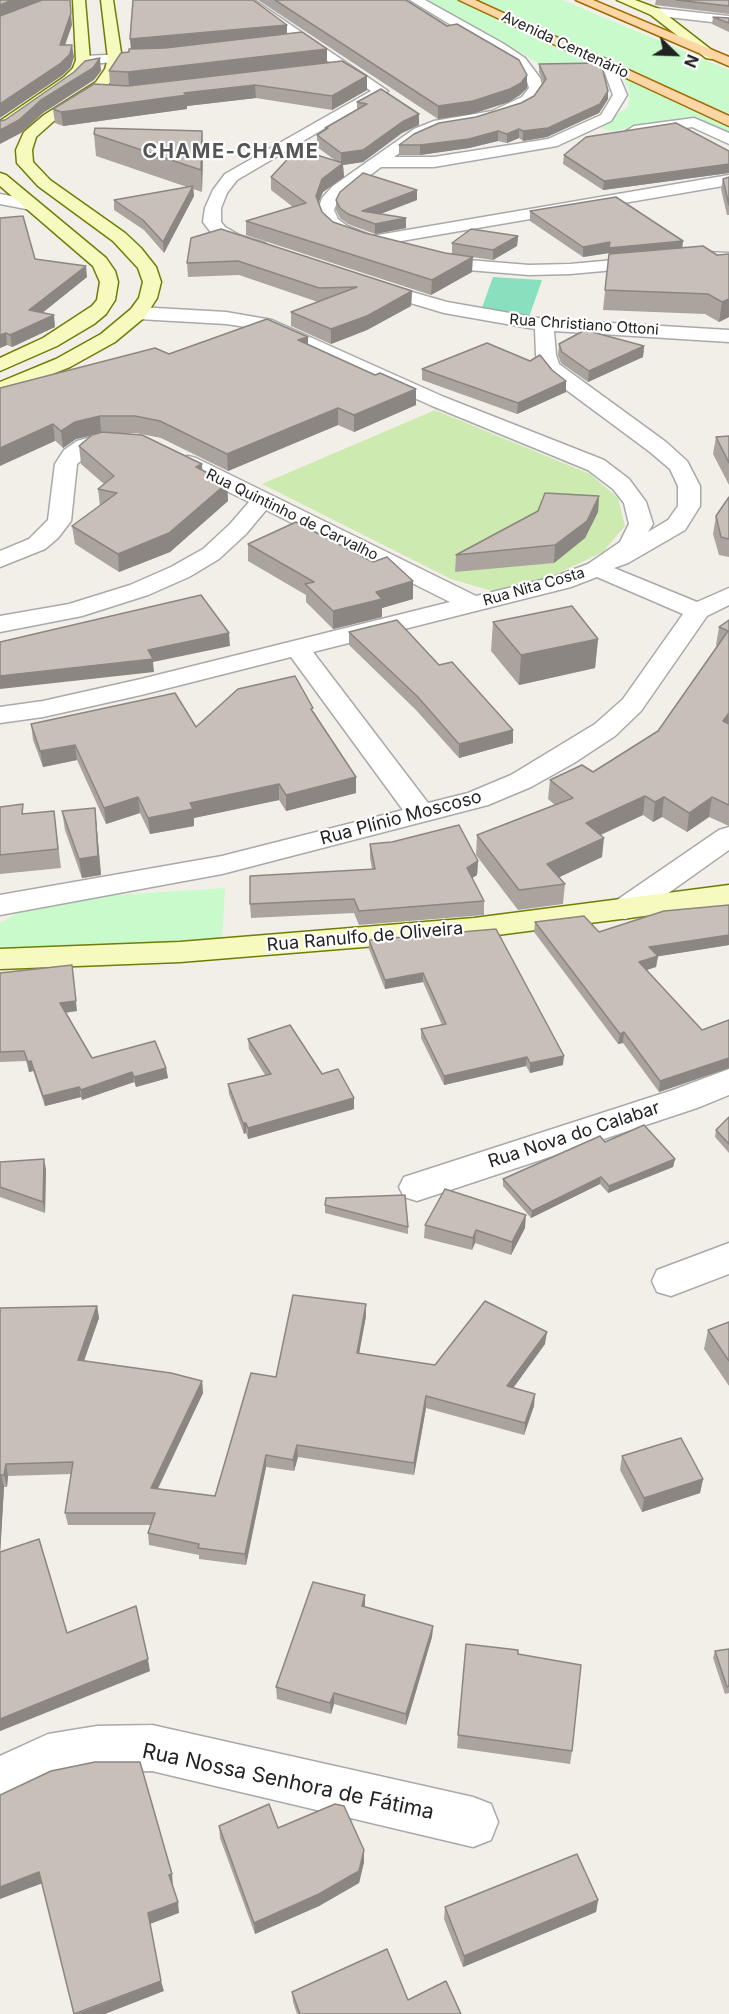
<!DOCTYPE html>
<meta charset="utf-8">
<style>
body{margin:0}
#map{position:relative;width:729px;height:2014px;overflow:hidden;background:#f2efe9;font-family:Inter,sans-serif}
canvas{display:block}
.north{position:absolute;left:645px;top:24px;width:60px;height:60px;-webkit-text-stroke:4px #fff;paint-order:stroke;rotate:113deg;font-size:16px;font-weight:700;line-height:24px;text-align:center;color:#222}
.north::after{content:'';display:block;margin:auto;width:21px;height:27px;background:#222;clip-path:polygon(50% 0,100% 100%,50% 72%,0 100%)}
</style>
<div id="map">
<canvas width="729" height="2014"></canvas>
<div class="north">N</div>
</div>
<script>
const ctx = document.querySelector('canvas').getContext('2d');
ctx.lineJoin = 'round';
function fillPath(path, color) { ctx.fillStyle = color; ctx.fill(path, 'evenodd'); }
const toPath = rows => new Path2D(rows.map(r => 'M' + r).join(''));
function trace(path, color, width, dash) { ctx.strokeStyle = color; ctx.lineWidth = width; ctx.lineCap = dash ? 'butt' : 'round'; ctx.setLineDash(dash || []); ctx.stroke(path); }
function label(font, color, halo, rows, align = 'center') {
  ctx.font = font + ' Inter,sans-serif'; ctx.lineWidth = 4.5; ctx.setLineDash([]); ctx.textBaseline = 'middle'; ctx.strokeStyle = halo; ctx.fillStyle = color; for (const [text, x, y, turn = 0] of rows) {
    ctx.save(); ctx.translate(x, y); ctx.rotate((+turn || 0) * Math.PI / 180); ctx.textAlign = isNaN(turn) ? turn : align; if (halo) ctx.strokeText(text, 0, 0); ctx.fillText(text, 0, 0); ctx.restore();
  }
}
fillPath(toPath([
 [435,410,590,474,618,498,625,526,603,552,550,577,492,591,451,579,262,484]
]), '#cdebb0');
fillPath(toPath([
 [425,0,457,0,593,62,597,68,543,70,534,60],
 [476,0,562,0,729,70,729,114],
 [623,76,729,125,729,135,688,117,612,131,604,129,601,126,628,107,630,94],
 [225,888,222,939,55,955,0,951,0,923,25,909,117,895]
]), '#c8facc');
fillPath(toPath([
 [493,277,542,280,529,317,480,313]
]), '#88e0be');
const street = toPath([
 [240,0,254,0,388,91,237,180,227,193,221,208,221,222,225,227,239,235,265,243,268,247,265,251,259,252,227,243,213,235,206,226,203,222,205,208,213,190,225,174,371,91,240,0],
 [410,0,425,0,504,44,525,58,540,78,543,88,532,103,520,110,496,119,438,130,424,135,394,157,434,157,548,139,601,115,613,95,605,73,593,61,595,58,605,58,616,69,627,95,611,121,557,146,434,167,381,167,338,200,334,210,338,219,347,226,372,236,729,175,729,185,372,246,335,234,324,225,318,210,322,198,333,186,414,129,434,121,492,111,522,97,529,88,526,78,515,64,410,0],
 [655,8,729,16,729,24,651,15,649,12,651,9,655,8],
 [153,53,158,54,160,57,158,60,83,64,76,60,83,56,153,53],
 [694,118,729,133,729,144,692,127,634,136,626,131,634,126,694,118],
 [0,194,37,201,39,205,31,210,0,204,0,194],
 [430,251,468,260,529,265,570,264,704,252,729,253,729,263,704,262,570,274,529,275,468,270,424,260,421,256,424,252,430,251],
 [370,280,447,302,544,319,729,330,729,342,554,331,556,355,559,364,666,442,687,461,700,486,700,506,685,530,628,563,614,568,697,602,729,588,729,605,707,616,641,711,615,736,574,763,531,787,488,805,222,874,0,915,0,895,222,856,403,810,291,657,141,695,43,717,0,723,0,707,43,701,141,679,450,602,266,510,246,534,219,559,189,577,148,595,82,616,0,632,0,616,69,604,130,585,171,567,203,549,230,524,249,502,180,468,177,463,180,458,188,456,196,458,476,596,553,577,588,564,620,542,629,524,624,503,613,489,588,470,430,405,260,329,226,324,138,319,131,317,129,313,131,309,138,307,226,312,272,320,444,397,604,460,629,479,646,502,653,524,648,532,668,520,678,506,678,486,670,469,650,452,553,380,543,370,536,355,535,329,444,313,364,289,361,285,364,281,370,280],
 [597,577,683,614,623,699,595,724,511,775,468,793,428,803,313,652,571,587,597,577],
 [123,434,131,435,134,440,131,445,93,451,77,464,71,521,58,538,45,549,0,567,0,551,29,539,48,520,55,464,64,450,77,441,94,436,123,434],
 [729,827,729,850,636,916,625,919,614,916,609,909,614,902,719,830,729,827],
 [729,1069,729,1095,697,1108,417,1201,404,1197,399,1187,404,1177,673,1090,729,1069],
 [729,1243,729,1274,671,1296,657,1292,652,1281,657,1270,729,1243],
 [152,1725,473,1797,491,1804,498,1822,491,1840,473,1847,152,1771,97,1772,53,1781,0,1806,0,1756,48,1734,97,1726,152,1725]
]);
const secondary = toPath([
 [73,0,85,0,90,60,86,70,74,83,5,131,0,133,0,121,64,77,73,68,76,60,73,0],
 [101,0,113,0,122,59,119,69,106,88,54,121,36,137,32,150,33,162,50,180,125,233,141,248,156,267,161,282,157,298,145,317,115,342,70,367,0,395,0,382,56,359,101,334,131,309,139,298,143,282,138,268,113,241,38,186,17,163,16,150,24,132,44,115,96,82,105,69,108,59,101,0],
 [617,0,635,0,659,9,718,55,711,59,706,58,651,15,617,0],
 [0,173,6,175,106,258,115,271,118,282,115,300,106,314,94,324,57,346,0,371,0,358,43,338,92,306,97,300,100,282,93,266,0,186,0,173],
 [729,885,729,905,474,938,180,962,0,969,0,949,180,942,474,918,729,885]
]);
const primary = toPath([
 [459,0,475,0,729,116,729,126,459,0],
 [576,0,593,0,729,57,729,66,576,0]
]);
trace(street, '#a9a9a9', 3);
trace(secondary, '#707d05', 3);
trace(primary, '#a06b00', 3);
fillPath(street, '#fff');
fillPath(secondary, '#f7fabf');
fillPath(primary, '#fcd6a4');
fillPath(toPath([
 [258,0,406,0,527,75,527,88,520,95,509,102,472,114,438,119],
 [656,0,729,0,729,14,655,5],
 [713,17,729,18,729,32,712,24],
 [287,34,327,63,367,76,367,90,332,110,256,98,187,106,187,109,63,126,55,123,53,109,110,85,109,71,130,49],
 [539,64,608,91,608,99,599,113,547,137,523,141,519,138,507,143,498,141,469,148,420,155,399,155,399,145,476,117,521,103,534,96,543,82,539,72],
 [357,102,419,114,419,125,402,133,363,162,343,165,344,177,323,192,318,203,322,212,333,222,472,272,431,295,246,235,246,221,293,207,271,190,271,177,336,161,317,147,317,135,325,130,325,128,357,109],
 [202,131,203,152,202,192,193,189,194,196,164,253,144,230,114,210,114,200,187,187,96,156,94,134],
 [729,151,729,173,603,190,563,164,564,155],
 [729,177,729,215,727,215,721,189,723,179],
 [417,190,417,200,380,214,406,228,375,234,348,224,340,218,336,210,336,200],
 [530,211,717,255,729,254,729,317,719,322,705,314,603,310,609,253,583,257,530,221],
 [0,218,35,259,87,277,42,313,55,327,12,347,7,345,0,348],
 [221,229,412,291,411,306,367,330,331,344,291,326,291,312,318,302,239,275,188,277,187,263],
 [518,236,517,246,493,260,452,254,452,243],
 [559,344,644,346,643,357,588,382,561,363,558,355],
 [308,345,416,405,354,432,338,425,228,471,161,438,136,433,117,433,203,470,227,483,228,501,170,552,119,572,75,544,72,526,100,506,98,489,104,484,81,464,79,446,94,435,76,439,63,448,0,388,169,354],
 [422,369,552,370,566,381,566,392,517,414,422,380],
 [729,436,729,485,713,454,716,437],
 [599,496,598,512,585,538,554,563,455,572,456,555],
 [729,497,729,557,719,555,713,534,716,516],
 [248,544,413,599,382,608,382,617,333,629,306,602,306,595,248,561],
 [729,620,729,826,709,817,687,832,662,817,653,822,643,815,601,835,602,857,559,877,565,884,563,904,518,910,476,855,477,835,555,805,548,799,550,780,593,772,658,731,717,646,716,645,719,627],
 [493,622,598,639,595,668,519,685,491,651],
 [349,632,513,743,459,758,416,710,349,645],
 [314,712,356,777,356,793,286,811,279,800,194,818,194,826,150,834,140,813,106,824,77,760,43,767,33,740,31,724,196,727],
 [0,807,24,814,54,811,61,868,0,874],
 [95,808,101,875,82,878,65,830,62,811],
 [370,844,478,861,477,875,472,878,484,901,484,915,359,925,354,913,251,918,250,904,372,869,370,858],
 [729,905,729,945,658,956,656,967,646,970,702,1030,729,1020,729,1068,659,1092,623,1043,618,1044,534,932,535,922,599,932],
 [496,929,563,1065,530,1073,526,1066,444,1085,421,1038,421,1029,442,1025,423,982,385,989,369,949,369,940],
 [0,973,77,1011,65,1013,92,1058,166,1068,168,1078,136,1087,134,1082,82,1100,81,1097,45,1106,33,1071,29,1072,26,1061,0,1062],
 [248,1039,322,1074,354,1098,354,1109,248,1139,246,1133,244,1134,229,1094,228,1084,265,1075,249,1049],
 [729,1117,729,1153,715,1137,716,1130],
 [605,1142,675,1159,673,1167,608,1193,600,1184,531,1218,503,1186,503,1179],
 [0,1162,46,1169,45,1213,0,1197],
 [325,1205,408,1227,408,1234,325,1213],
 [425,1225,525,1228,511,1255,475,1243,472,1250,424,1238],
 [97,1306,99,1318,84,1361,202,1381,203,1393,158,1489,215,1496,276,1377,366,1316,359,1353,435,1365,545,1344,513,1388,534,1406,524,1435,426,1408,414,1475,298,1457,294,1471,266,1467,246,1565,199,1559,199,1555,149,1545,148,1533,151,1525,68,1525,65,1513,71,1474,8,1476,7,1487,4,1487,0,1552,67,1633,150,1671,0,1731,0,1308],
 [729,1322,729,1386,704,1349,708,1330],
 [622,1456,703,1479,700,1493,642,1512,620,1470],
 [365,1607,433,1626,432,1637,406,1725,334,1704,331,1714,277,1699,276,1687],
 [466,1644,572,1751,570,1764,457,1748],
 [729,1649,729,1693,725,1694,713,1658,715,1651],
 [219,1826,278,1828,364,1862,359,1883,319,1906,255,1934,220,1838],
 [598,1900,596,1912,463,1967,444,1919,445,1907],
 [292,1992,408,2000,461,2014,297,2014,293,2002]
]), '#aba49e');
fillPath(toPath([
 [12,0,44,0,0,17,0,5],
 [70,0,72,25,61,57,60,45],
 [287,25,287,36,131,51,130,39],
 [72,45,74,57,71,67,63,75,0,118,0,104],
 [327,49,327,63,129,87,128,72],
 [100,58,101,71,94,80,43,113,21,133,0,144,0,130],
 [527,75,527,88,520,95,509,102,472,114,438,119,438,106],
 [367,76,367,90,332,110,332,96],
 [255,85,256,98,187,106,187,109,63,126,61,112,184,93],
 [608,91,608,99,599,113,547,137,523,141,523,131],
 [419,114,419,125,402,133,363,162,343,165,344,177,323,192,316,209,316,196,322,179,341,165,341,153],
 [519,129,519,138,507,143,507,134],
 [202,131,203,152,202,192,201,170],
 [498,131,498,141,469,148,420,155,420,145],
 [729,164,729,173,603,190,604,181],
 [193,186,194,196,164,253,163,242],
 [417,190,417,200,365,220,362,211],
 [406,218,406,228,375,234,375,224],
 [518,236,517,246,493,260,493,250],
 [683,241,682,252,609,258,609,253,583,257,583,247,610,242],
 [473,257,472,272,431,295,432,280],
 [86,266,87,277,31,322,29,310],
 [412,291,411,306,367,330,331,344,331,329],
 [729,299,729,317,719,322,722,302],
 [54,315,55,327,12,347,10,335],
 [6,333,7,345,0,348,0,335],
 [308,337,308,353,298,340],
 [644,346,643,357,588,382,589,371],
 [566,381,566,392,517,414,518,403],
 [416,389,416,405,354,432,354,415],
 [338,408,338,425,228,471,227,454],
 [100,416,101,433,76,439,63,448,61,431,75,422],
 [53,424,55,441,0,466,0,448],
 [202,464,203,482,196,467],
 [227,483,228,501,170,552,119,572,118,554],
 [599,496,598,512,585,538,554,563,555,545],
 [413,581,413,599,382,608,382,617,333,629,333,611,376,592],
 [229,633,230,646,153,662,154,672,0,689,0,676,148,650],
 [598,639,595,668,519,685,521,655],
 [729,713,729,727,723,721],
 [513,730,513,743,459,758,459,744],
 [75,745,77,760,43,767,40,751],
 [356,777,356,793,286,811,286,795],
 [279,784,279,800,194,818,194,826,150,834,148,818,190,803],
 [645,796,643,815,584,842,586,823],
 [138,797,140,813,106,824,104,808],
 [664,797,662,817,653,822,655,802],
 [712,797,709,817,687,832,689,813],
 [95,808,101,875,82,878,79,859],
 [604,838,602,857,545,884,547,864],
 [478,861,477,875,466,882,467,868],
 [729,935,729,945,648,958,649,947],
 [658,956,656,967,637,973,639,962],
 [72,965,77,1011,61,1013,60,1003],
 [423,973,423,982,385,989,385,980],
 [624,1032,623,1043,618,1044,620,1034],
 [564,1056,563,1065,530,1073,530,1063],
 [527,1057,526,1066,444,1085,444,1076],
 [729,1058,729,1068,659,1092,660,1081],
 [31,1061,33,1071,29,1072,28,1062],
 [166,1068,168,1078,136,1087,134,1077],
 [132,1072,134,1082,82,1100,81,1090],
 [79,1087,81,1097,45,1106,43,1096],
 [354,1098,354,1109,248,1139,248,1128],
 [243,1123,246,1123,246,1133,244,1134],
 [44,1159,46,1169,45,1213,43,1202],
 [675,1159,673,1167,608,1193,609,1186],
 [601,1177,600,1184,531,1218,532,1211],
 [526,1215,525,1228,511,1255,512,1242],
 [476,1230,475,1243,472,1250,473,1238],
 [366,1304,366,1316,357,1365,357,1353],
 [97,1306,99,1318,80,1372,78,1360],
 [547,1332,545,1344,506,1398,507,1386],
 [202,1381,203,1393,152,1500,151,1488],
 [535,1394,534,1406,524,1435,525,1423],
 [426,1396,426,1408,414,1475,414,1463],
 [297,1445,298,1457,294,1471,293,1460],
 [266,1455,266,1467,246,1565,245,1554],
 [6,1464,8,1476,7,1487,4,1475],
 [1,1475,4,1487,0,1557,0,1494],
 [703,1479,700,1493,642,1512,644,1498],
 [365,1595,365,1607,362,1606],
 [433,1626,432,1637,406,1725,406,1714],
 [148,1659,150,1671,0,1731,0,1719],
 [334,1693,334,1704,331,1714,330,1703],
 [364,1850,364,1862,359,1883,319,1906,255,1934,254,1923],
 [39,1872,43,1883,0,1899,0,1887],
 [172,1874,173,1885,171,1886,169,1875],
 [598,1900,596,1912,463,1967,464,1956],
 [178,1902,179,1913,150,1924,148,1913],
 [161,1981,164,1991,105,2014,76,2014]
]), '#8b8681');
const building = toPath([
 [0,0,12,0,0,5,0,0],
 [42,0,70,0,71,13,60,45,72,45,70,54,61,63,0,104,0,16,42,0],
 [133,0,253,0,287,25,130,39,133,0],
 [275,0,406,0,447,26,457,24,519,60,527,75,521,83,510,89,473,101,438,106,275,0],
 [676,0,729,0,729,6,676,0],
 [713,17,729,18,729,23,713,17],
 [302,32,327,49,128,72,109,71,121,53,129,52,129,49,165,48,302,32],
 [100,58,93,68,41,100,19,120,0,130,0,121,5,120,74,72,85,61,100,58],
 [342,61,367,76,332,96,255,85,184,93,187,95,61,112,53,109,94,84,128,86,342,61],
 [601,63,608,91,600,104,548,128,523,131,519,129,507,134,498,131,469,139,420,145,399,145,414,134,439,123,476,117,521,103,534,96,546,79,539,64,601,63],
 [381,89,419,114,402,122,363,150,341,153,317,135,328,128,325,128,367,104,357,102,381,89],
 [676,123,729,151,729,164,604,181,564,155,586,137,676,123],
 [95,128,202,131,201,170,94,134,95,128],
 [297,149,343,163,322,179,316,196,322,212,333,222,365,233,445,253,473,257,432,280,246,221,306,203,271,177,297,149],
 [363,173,417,190,362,211,406,218,375,224,348,214,340,208,336,200,340,192,363,173],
 [729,177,729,205,723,179,729,177],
 [193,186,163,242,143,220,114,200,193,186],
 [616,197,683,241,609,248,610,242,583,247,530,211,616,197],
 [23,216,35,259,86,266,29,310,54,315,10,335,6,333,0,335,0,218,23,216],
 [221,229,412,291,367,316,331,329,291,312,357,287,319,288,238,261,187,263,191,238,221,229],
 [471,229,518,236,493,250,452,243,471,229],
 [703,246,717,255,729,254,729,299,722,302,708,294,605,290,609,254,703,246],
 [267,319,308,337,298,340,375,375,380,373,416,389,354,415,338,408,227,454,160,421,135,416,100,416,75,422,61,431,53,424,0,448,0,388,155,348,169,354,267,319],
 [585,330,644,346,589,371,562,352,559,344,585,330],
 [487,343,530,361,540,355,552,370,566,381,518,403,422,369,487,343],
 [102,432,142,435,202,464,196,467,227,483,169,533,118,554,72,526,117,493,98,489,114,476,79,446,92,435,102,432],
 [729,436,729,463,716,437,729,436],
 [545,493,599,496,587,521,555,545,456,555,538,511,545,493],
 [729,497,729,539,721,537,716,516,729,497],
 [296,522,373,562,387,557,413,581,376,592,382,599,333,611,305,584,314,582,248,544,296,522],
 [201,595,229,633,148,650,153,659,0,676,0,642,201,595],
 [572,606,598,639,521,655,493,622,572,606],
 [397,620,439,665,452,662,513,730,459,744,417,696,349,632,397,620],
 [729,620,729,713,723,721,729,724,729,805,712,797,689,813,664,797,655,802,645,796,586,823,604,838,547,864,565,884,519,890,477,835,573,798,550,780,582,765,593,772,658,731,728,631,719,627,729,620],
 [295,676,313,708,311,709,356,777,286,795,279,784,190,803,193,809,148,818,138,797,104,808,75,745,40,751,31,724,175,693,196,727,238,689,295,676],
 [23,804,22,814,54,811,58,849,0,855,0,807,23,804],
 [95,808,98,856,79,859,62,811,95,808],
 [459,825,478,861,467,868,484,901,359,911,354,899,250,904,250,876,375,869,370,844,392,842,459,825],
 [729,905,729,935,649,947,658,956,639,962,702,1030,729,1020,729,1058,660,1081,624,1032,620,1034,535,922,584,916,599,932,664,911,729,905],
 [496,929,564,1056,530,1063,527,1057,444,1076,421,1029,446,1024,423,973,385,980,369,940,496,929],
 [72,965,76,1001,60,1003,92,1058,155,1041,166,1068,134,1077,132,1072,81,1090,79,1087,43,1096,31,1061,28,1062,24,1051,0,1052,0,973,72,965],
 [290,1025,322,1074,338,1069,354,1098,248,1128,246,1123,243,1123,228,1084,271,1074,248,1039,290,1025],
 [729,1117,729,1144,716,1130,729,1117],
 [644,1125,675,1159,609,1186,601,1177,532,1211,503,1179,600,1136,605,1142,644,1125],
 [44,1159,43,1202,0,1187,0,1162,44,1159],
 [445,1189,526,1215,512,1242,476,1230,473,1238,425,1225,445,1189],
 [405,1195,408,1227,325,1205,326,1198,405,1195],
 [293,1295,366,1304,357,1353,435,1365,485,1301,547,1332,507,1386,535,1394,525,1423,426,1396,414,1463,297,1445,293,1460,266,1455,245,1554,198,1548,199,1544,148,1533,155,1513,65,1513,73,1462,6,1464,4,1475,1,1475,0,1494,0,1308,97,1306,78,1360,171,1373,202,1381,151,1488,215,1496,251,1373,276,1377,293,1295],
 [729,1322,729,1361,708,1330,729,1322],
 [681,1438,703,1479,644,1498,622,1456,681,1438],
 [39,1539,67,1633,136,1606,148,1659,0,1719,0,1552,39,1539],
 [313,1582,365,1595,362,1606,433,1626,406,1714,334,1693,330,1703,276,1687,313,1582],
 [466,1644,518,1650,518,1654,581,1665,572,1751,458,1735,466,1644],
 [729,1649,729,1686,727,1687,715,1651,729,1649],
 [95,1762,140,1762,172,1874,169,1875,178,1902,148,1913,161,1981,74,2014,39,1872,0,1887,0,1795,51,1771,95,1762],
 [269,1804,278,1828,335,1804,344,1806,364,1850,359,1871,319,1894,254,1923,219,1826,269,1804],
 [577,1854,598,1900,464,1956,445,1907,577,1854],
 [387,1949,408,2000,446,1981,461,2014,300,2014,292,1992,387,1949]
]);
fillPath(building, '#c7bfb8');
trace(building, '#8b8681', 1.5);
label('15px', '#222', '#fff', [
 ["Avenida Centenário",565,45,25],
 ["Rua Christiano Ottoni",584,325,4],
 ["Rua Quintinho de Carvalho",292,515,26],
 ["Rua Nita Costa",534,587,-16]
]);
label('18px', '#222', '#fff', [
 ["Rua Plínio Moscoso",401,818,-15],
 ["Rua Ranulfo de Oliveira",365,937,-5],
 ["Rua Nova do Calabar",574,1135,-18]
]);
ctx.letterSpacing = '1.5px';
label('bold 20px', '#555', '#fff', [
 ["CHAME-CHAME",231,152]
]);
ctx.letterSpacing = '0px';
label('21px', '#222', '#fff', [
 ["Rua Nossa Senhora de Fátima",288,1782,12]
]);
</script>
